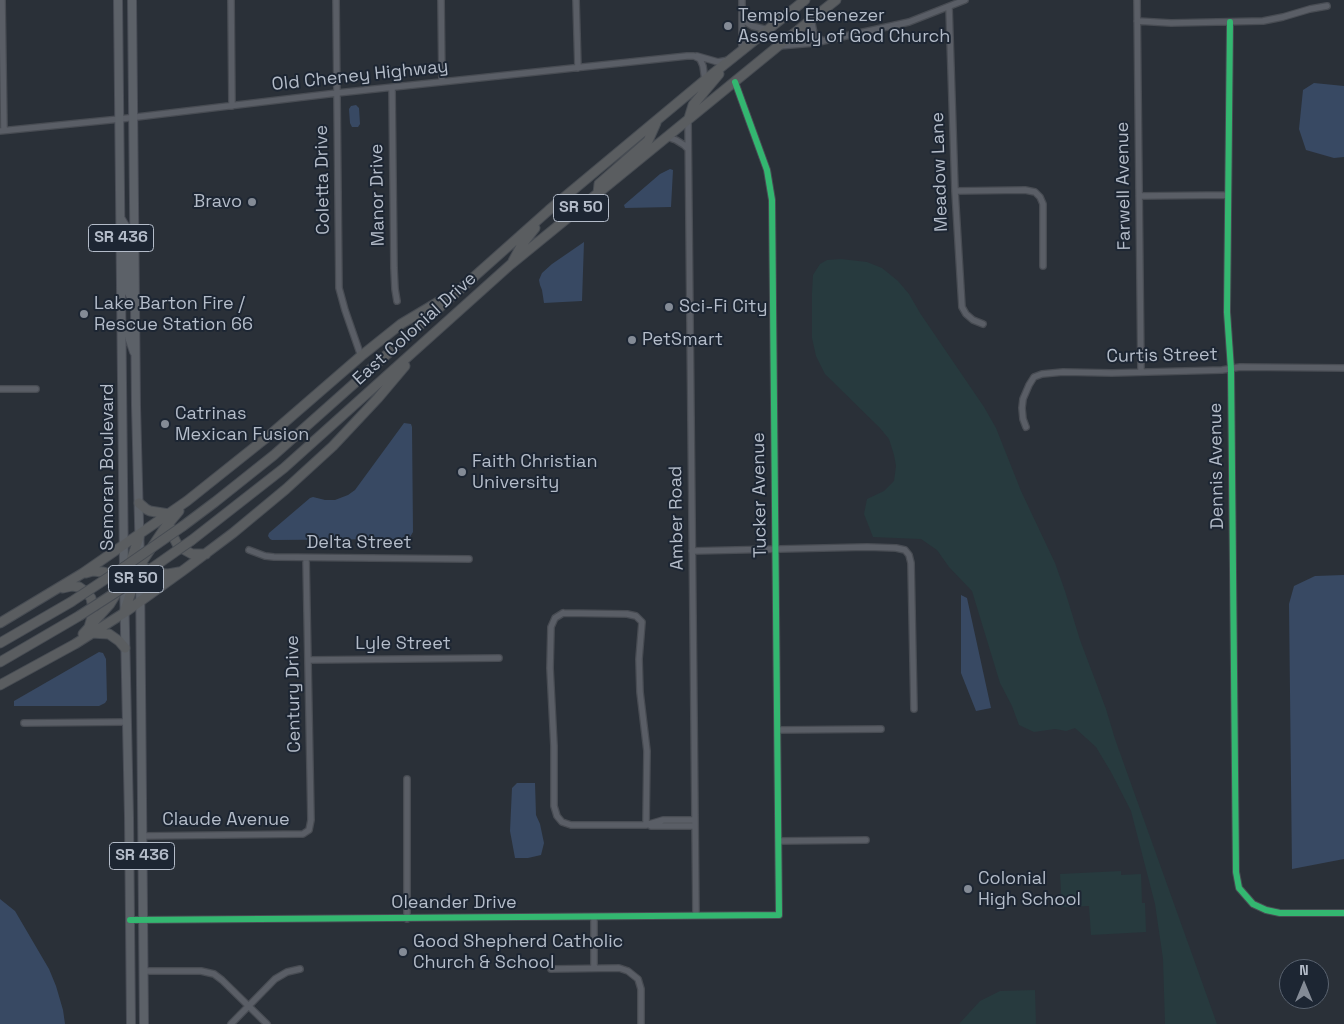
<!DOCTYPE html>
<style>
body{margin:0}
#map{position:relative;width:1344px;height:1024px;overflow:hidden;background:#2a3038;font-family:"Space Grotesk",sans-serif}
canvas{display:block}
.north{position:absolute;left:1279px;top:959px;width:50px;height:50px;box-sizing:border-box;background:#1d2633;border:1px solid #59626f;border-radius:50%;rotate:0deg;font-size:14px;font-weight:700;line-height:20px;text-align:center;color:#b4bcc9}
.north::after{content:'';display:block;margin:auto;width:18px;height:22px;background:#848b96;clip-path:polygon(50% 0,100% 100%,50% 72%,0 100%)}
</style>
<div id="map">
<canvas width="1344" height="1024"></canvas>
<div class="north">N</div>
</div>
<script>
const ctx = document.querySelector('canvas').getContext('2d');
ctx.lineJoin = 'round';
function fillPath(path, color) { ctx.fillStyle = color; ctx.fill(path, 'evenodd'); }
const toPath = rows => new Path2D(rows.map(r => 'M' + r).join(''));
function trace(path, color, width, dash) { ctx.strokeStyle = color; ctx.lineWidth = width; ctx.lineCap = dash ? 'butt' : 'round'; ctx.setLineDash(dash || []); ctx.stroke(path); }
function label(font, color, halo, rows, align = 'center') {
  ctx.font = font + ' "Space Grotesk",sans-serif'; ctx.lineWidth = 4; ctx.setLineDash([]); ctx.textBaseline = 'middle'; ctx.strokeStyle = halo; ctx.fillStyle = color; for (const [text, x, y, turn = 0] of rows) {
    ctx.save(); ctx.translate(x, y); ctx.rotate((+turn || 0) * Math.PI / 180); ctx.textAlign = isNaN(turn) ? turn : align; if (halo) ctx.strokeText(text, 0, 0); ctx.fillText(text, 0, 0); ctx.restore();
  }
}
fillPath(toPath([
 [841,259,867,262,882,268,898,281,909,294,920,313,984,407,996,428,1021,491,1055,563,1065,591,1080,640,1106,709,1115,739,1217,1024,1165,1024,1163,959,1155,904,1131,811,1111,772,1096,747,1075,728,1066,731,1055,729,1034,732,1019,725,1012,706,1000,683,972,591,949,567,937,550,921,539,873,537,864,514,867,499,884,491,894,481,896,466,894,455,889,439,880,428,825,374,816,356,812,338,812,293,813,275,820,264,827,260],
 [1121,871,1121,875,1141,874,1142,903,1145,903,1146,932,1091,935,1089,906,1062,907,1060,874],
 [1035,990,1036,1024,959,1024,980,1001,1000,991]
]), '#273a3e');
fillPath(toPath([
 [1314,83,1344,86,1344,157,1334,158,1306,150,1299,129,1303,90],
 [356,105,359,108,360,124,358,127,352,127,350,123,349,109,351,106],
 [670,169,673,170,671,207,625,208,624,205,660,174],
 [584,242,582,301,544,303,542,290,540,285,539,280,542,273,552,264],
 [404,423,411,424,412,427,413,532,410,537,405,539,272,540,270,539,268,536,269,533,310,498,313,497,325,500,335,500,348,495,355,490],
 [1344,575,1344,859,1292,869,1289,604,1294,586,1315,576],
 [961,595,967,598,991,708,976,711,961,673],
 [99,652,103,653,106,659,107,700,105,703,99,706,14,706,14,701],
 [517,783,535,783,536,815,540,824,544,843,541,855,528,858,515,858,510,831,512,788],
 [0,899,15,911,49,969,56,986,63,1010,65,1024,0,1024]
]), '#384963');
const minor = toPath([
 [2,0,4,130],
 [231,0,232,106],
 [336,0,339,288,345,310,361,356],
 [441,0,442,82],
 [576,0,578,68],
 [742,0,742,50],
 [1137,0,1141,371],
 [949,7,955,191,962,307,966,314,973,320,983,324],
 [743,16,746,22,752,26,768,30],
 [811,19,814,33,816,36,823,41],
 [1137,21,1171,23,1263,21,1283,17,1310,9,1327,6],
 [1230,22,1227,312,1231,369,1236,872,1239,888,1253,904,1266,910,1280,913,1344,913],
 [779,46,814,43,909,22,965,0],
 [697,56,718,62,729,60],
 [392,88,394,268,395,289,397,301],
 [688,120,696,915],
 [0,131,120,119,337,93,687,56,694,56,700,59,703,66,705,80],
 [667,137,676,140,684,145,688,149],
 [955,191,1025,190,1035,192,1040,197,1043,204,1043,266],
 [1139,196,1228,195],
 [0,389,36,389],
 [1026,427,1023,419,1022,408,1023,399,1029,385,1034,377,1042,374,1063,372,1112,373,1222,370,1240,367,1344,368],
 [249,550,265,556,274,557,469,559],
 [692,551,867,547,896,548,905,550,909,555,911,563,914,709],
 [563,613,627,614,636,616,642,622,639,659,640,692,647,751,646,825,571,825,562,822,557,816,554,806,554,746,550,668,551,627,555,618,563,613],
 [308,660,499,658],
 [24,723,126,722],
 [778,730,881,729],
 [407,779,407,919],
 [646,825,663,820,695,820],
 [651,826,695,826],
 [142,836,303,834,309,830,311,820,306,558],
 [779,841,866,840],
 [594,917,594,968],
 [130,920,779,915,772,200,767,170,735,82],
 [551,969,619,968,628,971,638,979,641,989,641,1024],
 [144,971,201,971,214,974,222,980,267,1024],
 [231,1024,275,979,287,972,300,969]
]);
const major = toPath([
 [118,0,124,572],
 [132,0,136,406,140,560],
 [121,219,127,229,128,291,135,305],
 [122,324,129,332,130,340,134,352],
 [140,572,144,1024],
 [124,584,129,817,131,1024]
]);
const highway = toPath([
 [689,118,693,105,719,74],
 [598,193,599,184,648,141,656,123],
 [513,261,521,246,535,228],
 [139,503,146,509,150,511,169,514],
 [183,526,215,502,274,455,549,210,705,80,805,0],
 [171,528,173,536,177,544,183,549,192,554,206,554],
 [192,540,284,468,510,265,777,47,836,0],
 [144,567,157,573,168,574,179,572],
 [86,573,93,571,103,572,117,577],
 [63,588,72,586,79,587,86,592,91,598,93,608,92,617,89,627],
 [124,613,140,565,164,529,179,511],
 [0,623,83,573,187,501,271,434,361,356,401,324,443,299],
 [91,633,109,634,119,641,125,648],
 [83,634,110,604,124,581,140,534],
 [0,643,71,602],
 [0,662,79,616],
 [0,685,75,644,124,613,185,569,233,533,286,489,333,446,378,398,405,366]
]);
trace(minor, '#484c53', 8);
trace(major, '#484c55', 10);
trace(highway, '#474c53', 11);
trace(minor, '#5a5e66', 5.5);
trace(major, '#5c6168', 8);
trace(highway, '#5a5d60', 9);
const highwayBridge = toPath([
 [71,602,127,565,183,526],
 [79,616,135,580,192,540]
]);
trace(highwayBridge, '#474c53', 11, []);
trace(highwayBridge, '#5a5d60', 9);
trace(toPath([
 [1230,22,1227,312,1231,369,1236,872,1239,888,1253,904,1266,910,1280,913,1344,913],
 [130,920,779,915,772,200,767,170,735,82]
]), '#33b770', 6);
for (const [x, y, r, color] of [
 [728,26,5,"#848b96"],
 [252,202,5,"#848b96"],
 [669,307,5,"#848b96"],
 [84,314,5,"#848b96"],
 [632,340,5,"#848b96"],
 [165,424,5,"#848b96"],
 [462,472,5,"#848b96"],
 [968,889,5,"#848b96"],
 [403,952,5,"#848b96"]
]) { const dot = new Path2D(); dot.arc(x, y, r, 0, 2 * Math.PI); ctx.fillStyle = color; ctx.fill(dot); trace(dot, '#1d2633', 2); }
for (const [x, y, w] of [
 [581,208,55],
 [121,238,65],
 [136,579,55],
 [142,856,65]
]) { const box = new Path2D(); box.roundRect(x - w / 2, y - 13.5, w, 27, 4); ctx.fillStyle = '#1d2633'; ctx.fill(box); trace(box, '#b4bcc9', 1); }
label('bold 16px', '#b4bcc9', null, [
 ["SR 50",581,208],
 ["SR 436",121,238],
 ["SR 50",136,579],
 ["SR 436",142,856]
]);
label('18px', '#b4bcc9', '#1d2633', [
 ["Templo Ebenezer",738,16],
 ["Assembly of God Church",738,37],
 ["Bravo",242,202,"right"],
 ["Lake Barton Fire /",94,304],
 ["Rescue Station 66",94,325],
 ["Sci-Fi City",679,307],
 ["PetSmart",642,340],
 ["Catrinas",175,414],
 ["Mexican Fusion",175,435],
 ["Faith Christian",472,462],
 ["University",472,483],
 ["Colonial",978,879],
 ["High School",978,900],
 ["Good Shepherd Catholic",413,942],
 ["Church & School",413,963]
], 'left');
label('18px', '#b4bcc9', '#1d2633', [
 ["Old Cheney Highway",360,76,-6],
 ["Meadow Lane",940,172,-92],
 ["Coletta Drive",323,180,-91],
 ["Farwell Avenue",1124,186,-91],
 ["Manor Drive",378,195,-91],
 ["East Colonial Drive",415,329,-42],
 ["Curtis Street",1162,356,-1],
 ["Dennis Avenue",1217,466,-91],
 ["Semoran Boulevard",108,467,-90],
 ["Tucker Avenue",760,495,-91],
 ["Amber Road",677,518,-91],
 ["Delta Street",359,543],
 ["Lyle Street",403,644],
 ["Century Drive",294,694,-91],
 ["Claude Avenue",226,820],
 ["Oleander Drive",454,903]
]);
</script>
